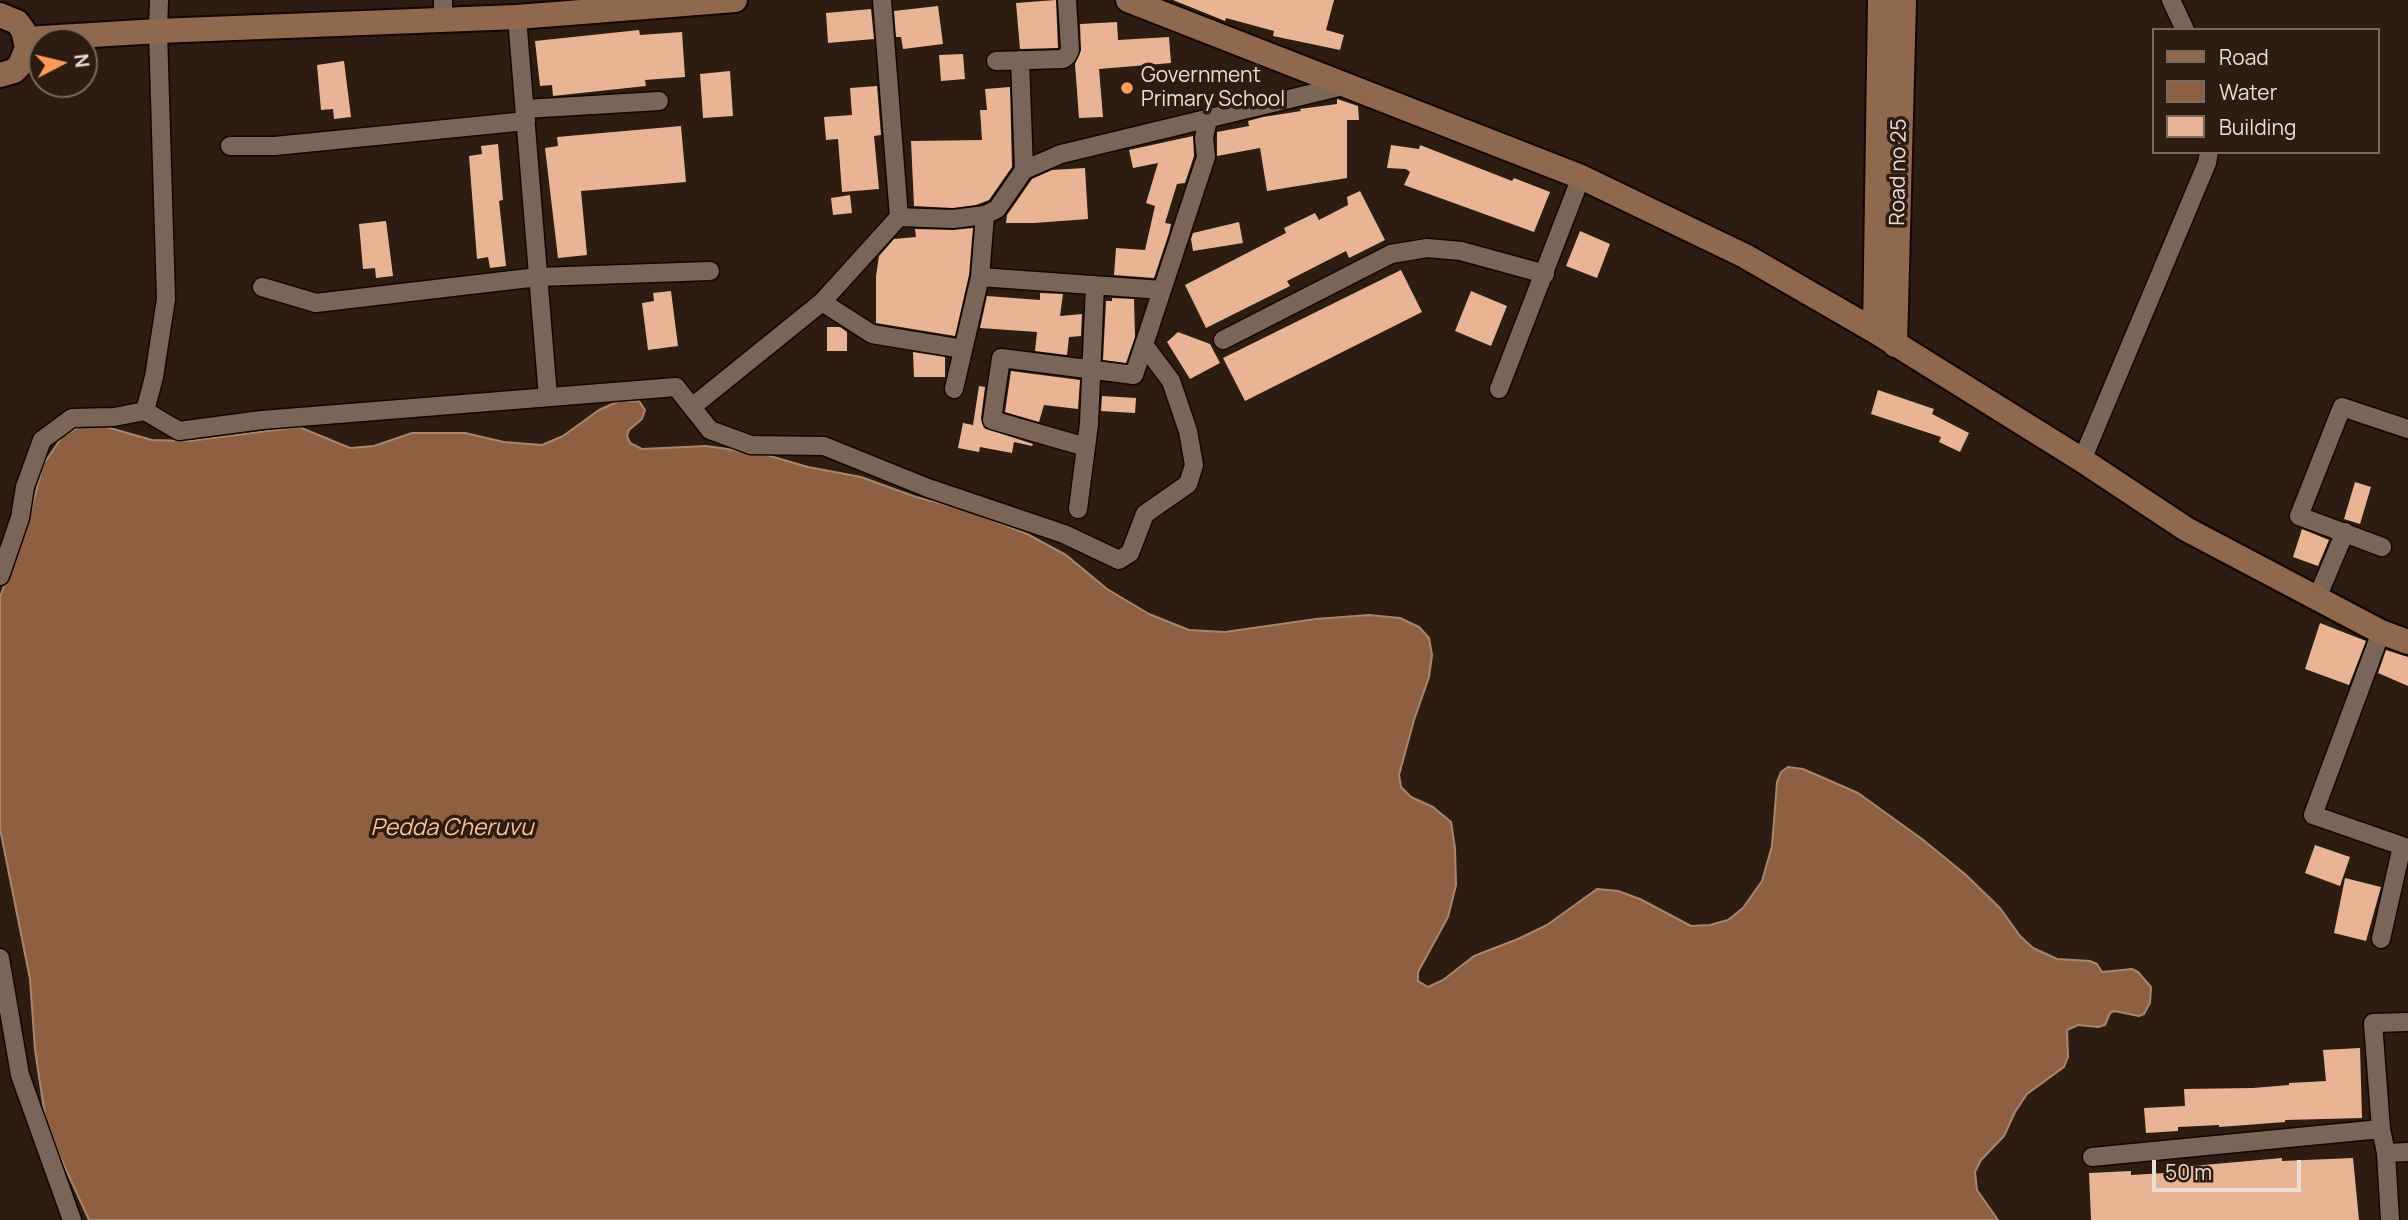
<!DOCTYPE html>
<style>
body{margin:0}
#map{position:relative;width:2408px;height:1220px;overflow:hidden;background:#2d1c11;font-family:Manrope,sans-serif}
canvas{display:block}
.legend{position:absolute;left:2152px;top:28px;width:228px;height:126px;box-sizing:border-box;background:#2d1c11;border:2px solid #796960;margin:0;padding:9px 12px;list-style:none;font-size:21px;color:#eaddd6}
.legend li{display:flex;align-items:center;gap:14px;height:35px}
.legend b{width:35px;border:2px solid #796960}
.north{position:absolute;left:28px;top:28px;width:70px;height:70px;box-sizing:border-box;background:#2d1c11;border:2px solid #796960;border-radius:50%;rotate:83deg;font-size:19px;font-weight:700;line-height:28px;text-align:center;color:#eaddd6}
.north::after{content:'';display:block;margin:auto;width:24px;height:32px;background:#fe9b58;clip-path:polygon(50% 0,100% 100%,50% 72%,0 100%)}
.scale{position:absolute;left:2152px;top:1160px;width:149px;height:32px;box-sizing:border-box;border:4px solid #eaddd6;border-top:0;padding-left:9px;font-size:21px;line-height:24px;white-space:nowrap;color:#eaddd6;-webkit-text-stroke:5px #2d1c11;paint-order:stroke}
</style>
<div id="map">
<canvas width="2408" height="1220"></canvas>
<ul class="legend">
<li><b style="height:9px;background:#90684e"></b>Road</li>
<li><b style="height:19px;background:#8e5f41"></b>Water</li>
<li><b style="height:19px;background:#e9b494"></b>Building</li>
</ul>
<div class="north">N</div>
<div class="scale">50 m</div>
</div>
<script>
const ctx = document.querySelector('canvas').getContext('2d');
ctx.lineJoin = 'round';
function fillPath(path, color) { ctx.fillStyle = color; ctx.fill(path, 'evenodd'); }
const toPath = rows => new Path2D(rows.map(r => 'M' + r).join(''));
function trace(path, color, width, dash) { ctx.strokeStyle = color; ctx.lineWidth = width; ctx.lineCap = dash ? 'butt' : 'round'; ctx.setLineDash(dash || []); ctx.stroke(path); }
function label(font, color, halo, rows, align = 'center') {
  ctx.font = font + ' Manrope,sans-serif'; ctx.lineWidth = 7; ctx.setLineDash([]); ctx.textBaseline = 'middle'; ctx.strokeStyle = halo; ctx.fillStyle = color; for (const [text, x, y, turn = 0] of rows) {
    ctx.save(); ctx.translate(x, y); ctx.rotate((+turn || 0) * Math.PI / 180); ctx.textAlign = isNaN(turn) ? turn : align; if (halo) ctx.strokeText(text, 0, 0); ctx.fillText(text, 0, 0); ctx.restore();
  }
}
const water = toPath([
 [619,401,639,401,645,410,642,419,629,430,627,436,630,443,642,449,706,446,763,454,808,467,861,477,916,497,970,511,1027,534,1066,555,1107,589,1149,614,1189,630,1225,632,1316,619,1369,615,1400,618,1419,627,1429,638,1432,655,1429,677,1414,720,1399,775,1401,787,1411,797,1433,807,1451,822,1455,848,1456,885,1448,917,1418,972,1418,981,1428,987,1443,980,1474,956,1518,939,1547,925,1597,889,1618,891,1640,899,1691,926,1710,925,1728,920,1743,908,1762,881,1772,846,1777,782,1781,772,1788,767,1803,769,1858,793,1922,839,1966,875,2000,908,2020,936,2033,948,2057,959,2090,961,2097,964,2102,972,2132,969,2138,972,2151,987,2150,1003,2144,1014,2139,1016,2114,1011,2110,1013,2105,1025,2098,1027,2078,1025,2067,1030,2068,1057,2064,1067,2027,1094,2015,1112,2004,1136,1981,1160,1975,1172,1977,1190,1998,1220,89,1220,58,1152,45,1116,35,1050,30,979,0,829,0,597,30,514,43,465,62,437,79,427,99,425,152,440,189,441,299,427,350,448,374,446,412,433,465,433,504,442,542,445,563,436,599,410,619,401]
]);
fillPath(water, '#8e5f41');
trace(water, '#aa856e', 2);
fillPath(toPath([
 [1056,0,1058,48,1020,49,1016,3],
 [1173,0,1334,0,1326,30,1344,35,1340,50,1273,36,1274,31,1226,18,1225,21],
 [938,6,943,44,903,49,901,37,896,37,894,11],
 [871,9,874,39,828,43,826,13],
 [1117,22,1118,40,1169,37,1171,63,1099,69,1103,117,1079,118,1075,64,1081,50,1080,24],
 [639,30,640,35,682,32,685,77,645,80,646,86,553,96,552,85,540,86,535,41],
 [963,54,965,79,941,81,939,55],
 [344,61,351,117,334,119,333,109,321,110,317,65],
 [730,71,733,116,703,118,700,74],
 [877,86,881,135,874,136,879,189,842,192,838,139,826,140,824,117,852,115,850,88],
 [1010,87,1012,167,989,200,976,205,953,208,914,206,911,141,982,140,980,110,987,110,985,89],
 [1337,99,1358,106,1359,120,1347,120,1347,178,1267,191,1260,148,1217,156,1217,132,1249,126,1248,121,1263,117,1301,111,1300,109,1337,104],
 [681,126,686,182,581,191,587,255,558,258,545,148,558,146,557,137],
 [1193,136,1194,156,1185,183,1177,184,1165,223,1171,224,1169,233,1154,278,1114,275,1116,248,1145,250,1155,206,1146,203,1158,163,1133,168,1129,150],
 [498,144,503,200,499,201,506,266,490,268,488,257,477,259,469,156,482,154,481,146],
 [1391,145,1419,149,1420,145,1512,181,1514,178,1550,192,1534,232,1404,185,1410,172,1406,169,1387,168],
 [1085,168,1088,219,1034,223,1006,223,1007,215,1032,179,1052,170],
 [1360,191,1385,240,1349,258,1346,251,1287,281,1290,286,1206,328,1185,285,1282,235,1286,233,1284,228,1315,213,1319,220,1348,205,1347,197],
 [850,195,852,213,833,215,831,198],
 [386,221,393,276,376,278,375,268,363,269,359,224],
 [1239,222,1243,243,1193,251,1191,239,1193,233],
 [973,228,969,275,955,336,876,323,876,276,879,256,894,239,916,237,915,229,953,230],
 [1580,231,1610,244,1597,278,1566,266],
 [1401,270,1422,312,1245,401,1223,358],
 [671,291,678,346,648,350,642,303,654,301,653,293],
 [1471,291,1507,306,1491,346,1455,331],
 [1040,293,1063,294,1060,316,1082,314,1081,336,1069,337,1067,355,1035,351,1037,332,980,328,987,296,1040,300],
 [1112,298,1134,299,1135,337,1126,363,1103,360,1106,301,1112,301],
 [827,327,840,327,847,332,847,351,827,351],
 [1178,332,1210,344,1220,363,1190,379,1167,342],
 [913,352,945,357,945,377,914,377],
 [1011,371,1080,380,1078,409,1044,405,1039,422,1005,412],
 [979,386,985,387,981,418,984,428,1033,444,1032,446,1014,442,1012,453,980,447,979,452,958,448,963,423,973,425],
 [1878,390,1934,409,1932,414,1969,433,1960,452,1939,442,1941,437,1871,414],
 [1102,396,1136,398,1135,413,1101,411],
 [2355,482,2371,487,2360,524,2344,519],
 [2302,529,2329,540,2318,566,2293,557],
 [2320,623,2366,641,2349,685,2305,669],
 [2386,650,2408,657,2408,686,2378,673],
 [2315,845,2350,857,2340,886,2305,873],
 [2345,878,2381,887,2366,941,2334,933],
 [2360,1048,2362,1118,2285,1120,2285,1122,2219,1127,2219,1125,2178,1127,2178,1131,2146,1133,2144,1108,2185,1106,2184,1089,2253,1088,2289,1085,2289,1083,2326,1081,2323,1050],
 [2282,1158,2282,1161,2353,1158,2359,1220,2091,1220,2089,1173,2131,1171,2131,1175,2182,1172,2181,1167]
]), '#e9b494');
const street = toPath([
 [159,0,158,31,166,299,154,377,145,411,179,431,262,420,676,387,710,430,751,445,824,446,928,488,1064,534,1119,560,1130,553,1145,514,1188,484,1194,465,1188,431,1171,381,1144,345],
 [443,0,443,19],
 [882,0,899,217],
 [2171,0,2185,30],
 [517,17,548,397],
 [1020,60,1024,170],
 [996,61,1063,59,1067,56,1070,50,1067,0],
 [525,109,659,101],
 [230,146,275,146,526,121],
 [980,277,1162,290],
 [262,287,316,303,538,277,710,271],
 [822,302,872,334,963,349],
 [1223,340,1391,254,1427,248,1461,251,1545,274],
 [954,389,980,277,985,215],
 [1499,389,1581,177],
 [692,407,822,302,899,217,953,219,985,215,997,209,1024,170,1061,154,1343,86],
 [1086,447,992,420,1001,358,1134,375,1206,157,1204,138,1208,119],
 [2082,460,2207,163,2209,152],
 [1078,509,1089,424,1095,285],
 [2382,547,2299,516,2342,407,2408,429],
 [0,576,20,518,25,487,42,440,72,418,114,417,145,411],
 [2317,598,2345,532],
 [2381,632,2313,815,2408,848],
 [2381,939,2402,846],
 [0,958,20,1075,72,1220],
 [2386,1153,2408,1152],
 [2092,1157,2381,1129],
 [2390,1220,2386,1153,2381,1129,2373,1023,2408,1022]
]);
const secondary = toPath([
 [1128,0,1581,177,1745,256,1875,331,2082,460,2186,529,2381,632,2408,642],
 [0,15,17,22,23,30,27,48,20,65,14,71,0,75],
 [26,39,158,31,517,17,735,0],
 [1875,331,1880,0],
 [1895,345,1904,0]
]);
trace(street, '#140601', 21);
trace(secondary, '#140601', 28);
trace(street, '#7a6559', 18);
trace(secondary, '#90684e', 24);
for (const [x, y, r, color] of [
 [1127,88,7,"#fe9b58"]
]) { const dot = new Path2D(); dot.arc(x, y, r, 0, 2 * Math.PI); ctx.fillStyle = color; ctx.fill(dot); trace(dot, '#2d1c11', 2.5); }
label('21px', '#eaddd6', '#2d1c11', [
 ["Government",1141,76],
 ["Primary School",1141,100]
], 'left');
label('21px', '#eaddd6', '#2d1c11', [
 ["Road no 25",1899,172,-89]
]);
label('italic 23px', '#fbbf9a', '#2d1c11', [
 ["Pedda Cheruvu",452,829]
]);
</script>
